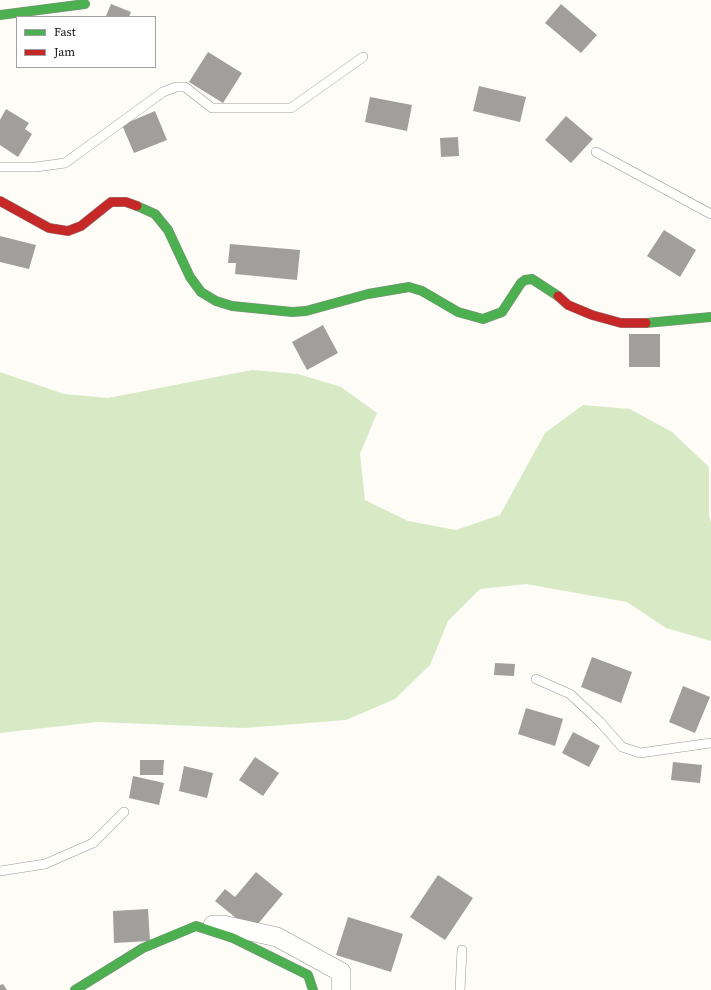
<!DOCTYPE html>
<style>
body{margin:0}
#map{position:relative;width:711px;height:990px;overflow:hidden;background:#fdfcf7;font-family:"Source Serif 4",serif}
canvas{display:block}
.legend{position:absolute;left:16px;top:16px;width:140px;height:52px;box-sizing:border-box;background:#fff;border:1px solid #a0a0a0;margin:0;padding:5px 7px;list-style:none;font-size:12px;color:#111}
.legend li{display:flex;align-items:center;gap:8px;height:20px}
.legend b{width:20px;border:1px solid #a0a0a0}
</style>
<div id="map">
<canvas width="711" height="990"></canvas>
<ul class="legend">
<li><b style="height:5px;background:#4caf50"></b>Fast</li>
<li><b style="height:5px;background:#c62828"></b>Jam</li>
</ul>
</div>
<script>
const ctx = document.querySelector('canvas').getContext('2d');
ctx.lineJoin = 'round';
function fillPath(path, color) { ctx.fillStyle = color; ctx.fill(path, 'evenodd'); }
const toPath = rows => new Path2D(rows.map(r => 'M' + r).join(''));
function trace(path, color, width, dash) { ctx.strokeStyle = color; ctx.lineWidth = width; ctx.lineCap = dash ? 'butt' : 'round'; ctx.setLineDash(dash || []); ctx.stroke(path); }
fillPath(toPath([
 [252,370,298,374,341,387,377,413,360,454,365,500,408,521,456,530,500,515,545,433,583,405,630,409,672,432,709,467,709,515,711,523,711,641,666,628,627,602,526,584,480,589,448,621,430,665,395,699,346,720,244,728,97,722,0,733,0,372,64,394,108,398]
]), '#d8eac5');
fillPath(toPath([
 [111,4,131,12,129,17,106,16],
 [561,4,597,35,581,53,545,23],
 [208,52,242,73,223,103,189,82],
 [479,86,526,97,520,122,473,111],
 [370,97,412,105,407,131,365,122],
 [6,109,29,123,25,129,32,134,18,157,0,145,0,120],
 [155,111,167,140,134,153,122,125],
 [566,116,593,139,571,163,545,140],
 [458,137,459,156,441,157,440,138],
 [664,230,696,250,680,277,647,256],
 [0,236,36,245,29,269,0,262],
 [230,244,300,250,297,280,235,274,236,263,228,263],
 [323,325,338,353,307,370,292,342],
 [629,334,660,334,660,367,629,367],
 [592,657,632,672,621,703,581,687],
 [495,663,515,664,514,676,494,675],
 [683,686,710,697,695,733,669,722],
 [526,708,563,719,555,746,518,734],
 [573,732,600,746,589,767,562,753],
 [255,757,279,773,263,796,239,780],
 [140,760,164,760,163,775,140,775],
 [673,762,702,765,700,783,671,780],
 [184,766,213,773,207,798,179,791],
 [133,776,164,783,159,805,129,798],
 [256,872,283,894,252,931,215,901,225,889,235,897],
 [438,875,473,898,445,940,410,917],
 [148,909,150,941,114,943,113,911],
 [348,917,403,934,391,972,336,955],
 [3,984,7,990,0,990,0,985]
]), '#a19f9c');
const lane = toPath([
 [596,152,711,214],
 [0,167,36,167,65,163,163,92,176,87,185,87,212,108,291,108,363,57],
 [536,679,570,694,600,722,622,747,640,753,711,743],
 [0,871,45,864,93,843,124,812],
 [460,990,462,950]
]);
const street = toPath([
 [213,925,223,925,277,937,341,972,341,990]
]);
const fast = toPath([
 [0,15,85,4],
 [137,206,155,214,168,230,190,277,201,292,216,301,232,306,292,312,306,311,368,294,409,287,422,291,458,312,483,319,502,312,521,283,525,280,532,279,558,296],
 [646,323,711,317],
 [75,990,143,948,196,926,233,938,308,975,313,990]
]);
const jam = toPath([
 [0,201,49,228,68,231,81,226,111,202,126,202,137,206],
 [558,296,568,305,592,315,621,323,646,323]
]);
trace(lane, '#979795', 10);
trace(street, '#979795', 20);
trace(fast, '#8e8d8b', 10);
trace(jam, '#8e8d8b', 10);
trace(lane, '#fffffe', 9);
trace(street, '#fffffe', 19);
trace(fast, '#4caf50', 9);
trace(jam, '#c62828', 9);
</script>
